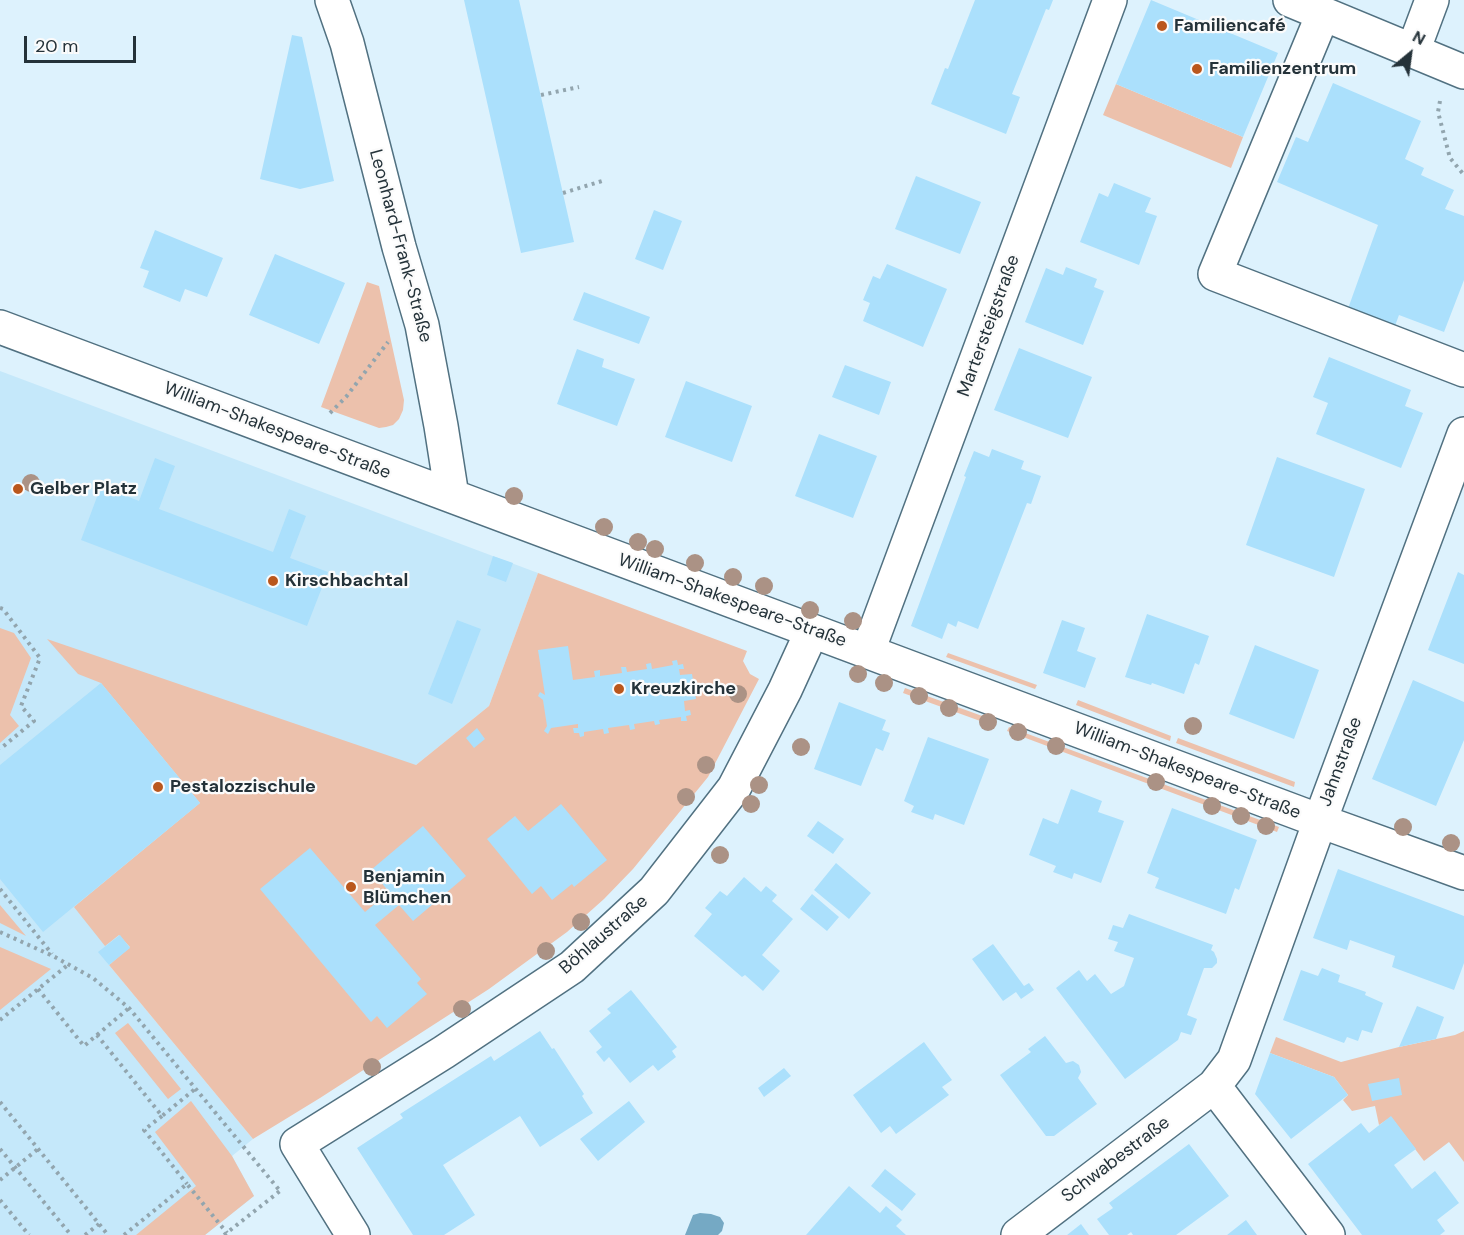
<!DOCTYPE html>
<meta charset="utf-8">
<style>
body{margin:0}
#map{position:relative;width:1464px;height:1235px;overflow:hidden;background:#ddf2fd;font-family:"DM Sans",sans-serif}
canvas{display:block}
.north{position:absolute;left:1380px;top:24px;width:60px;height:60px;-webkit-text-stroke:4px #fbfbfb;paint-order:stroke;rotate:29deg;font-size:16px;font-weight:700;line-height:24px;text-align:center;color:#243239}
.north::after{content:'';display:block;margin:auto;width:21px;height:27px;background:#243239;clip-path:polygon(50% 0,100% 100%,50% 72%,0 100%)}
.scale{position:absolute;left:24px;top:36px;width:112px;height:27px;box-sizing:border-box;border:3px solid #243239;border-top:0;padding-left:8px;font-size:18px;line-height:21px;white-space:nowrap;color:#243239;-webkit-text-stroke:4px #fbfbfb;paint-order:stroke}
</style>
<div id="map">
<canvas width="1464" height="1235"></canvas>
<div class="north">N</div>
<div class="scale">20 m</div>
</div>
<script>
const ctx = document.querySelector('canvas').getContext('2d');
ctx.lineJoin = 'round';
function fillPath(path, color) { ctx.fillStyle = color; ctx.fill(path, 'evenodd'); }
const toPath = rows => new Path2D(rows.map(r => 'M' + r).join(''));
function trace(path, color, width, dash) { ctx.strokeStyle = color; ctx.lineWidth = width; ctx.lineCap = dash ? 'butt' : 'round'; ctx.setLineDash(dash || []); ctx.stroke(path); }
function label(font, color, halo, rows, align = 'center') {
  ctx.font = font + ' "DM Sans",sans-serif'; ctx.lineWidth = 4.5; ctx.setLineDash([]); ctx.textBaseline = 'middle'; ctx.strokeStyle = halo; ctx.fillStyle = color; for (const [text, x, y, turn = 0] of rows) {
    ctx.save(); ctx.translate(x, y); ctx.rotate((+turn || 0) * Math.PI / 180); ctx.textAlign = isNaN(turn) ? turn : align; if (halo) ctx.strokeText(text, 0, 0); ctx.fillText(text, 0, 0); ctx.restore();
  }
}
fillPath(toPath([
 [0,371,538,573,489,706,416,765,130,948,109,965,253,1139,232,1156,254,1196,205,1235,0,1235]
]), '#c5e8fa');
fillPath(toPath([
 [1116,84,1243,137,1231,168,1103,115],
 [367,282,379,286,404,400,403,410,399,419,393,425,386,427,379,428,321,407],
 [538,573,747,651,743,661,750,674,759,679,708,777,633,869,604,899,567,932,489,989,320,1098,253,1139,109,965,130,947,119,935,105,946,74,907,200,803,101,683,78,674,47,639,416,765,489,706],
 [0,628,14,633,31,658,10,715,19,726,0,743],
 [948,653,1037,685,1035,689,946,657],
 [905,688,996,721,994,726,903,693],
 [1078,700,1171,736,1170,741,1076,705],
 [1009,727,1279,827,1277,832,1007,731],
 [1178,738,1295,782,1294,787,1176,743],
 [0,905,26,936,0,923],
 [0,947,51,969,0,1010],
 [128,1023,181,1089,168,1099,115,1033],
 [1464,1031,1464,1162,1449,1142,1424,1161,1391,1117,1379,1125,1375,1106,1352,1111,1343,1100,1348,1095,1334,1077,1270,1053,1276,1037,1341,1062,1399,1047,1455,1035],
 [191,1101,232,1156,254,1196,205,1235,136,1235,196,1186,155,1132]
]), '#ecc1ac');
fillPath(toPath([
 [700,1213,711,1214,720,1217,724,1223,722,1231,718,1235,685,1235,693,1215]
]), '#75a9c4');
fillPath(toPath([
 [464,0,519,0,574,242,521,253],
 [975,0,1053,0,1049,10,1046,9,1012,94,1020,97,1006,134,931,104,945,68,948,69],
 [1151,0,1278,53,1243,137,1116,84],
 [292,35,302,37,334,181,300,189,260,179],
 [1333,83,1421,121,1405,159,1424,168,1421,175,1454,190,1445,209,1464,216,1464,280,1444,332,1399,315,1392,334,1345,317,1378,225,1277,182,1296,137,1308,142],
 [916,176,981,202,960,254,895,229],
 [1114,183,1151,198,1145,212,1157,216,1139,265,1080,242,1099,193,1108,197],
 [654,210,682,221,663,270,635,259],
 [155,230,223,258,207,297,185,289,180,302,143,287,149,271,140,268],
 [275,254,345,283,319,344,249,315],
 [887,264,947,289,923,347,863,321,870,303,863,300,873,276,880,279],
 [1066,267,1097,279,1094,287,1104,291,1083,345,1025,322,1046,268,1063,275],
 [584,292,650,317,639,344,573,320],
 [1019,348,1092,377,1068,438,994,410],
 [577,349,604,359,602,367,635,379,617,426,557,404],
 [1329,357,1411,390,1405,406,1423,413,1401,468,1316,434,1328,403,1313,397],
 [845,365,891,382,879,415,832,397],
 [686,381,752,406,732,462,665,437],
 [819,434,877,456,853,518,795,496],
 [992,449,1024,461,1021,469,1041,476,1031,504,1027,503,978,629,958,621,956,627,948,623,942,639,911,626,959,496,966,477,964,476,974,451,989,457],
 [1277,457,1365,489,1334,577,1246,545],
 [155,458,175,466,159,509,273,552,289,509,306,516,290,558,328,572,307,626,81,540,101,486,139,501],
 [493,556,513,563,506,582,487,575],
 [1458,572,1464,575,1464,664,1428,650],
 [1147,614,1209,636,1199,665,1195,663,1184,694,1152,683,1151,685,1125,677],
 [457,620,481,629,452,704,428,694],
 [1062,620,1085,628,1077,651,1096,658,1085,688,1043,673],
 [1255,645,1319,670,1294,739,1229,714],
 [568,646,573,680,595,677,594,671,600,670,600,676,622,673,621,667,626,667,627,672,647,669,646,664,651,663,652,669,673,665,672,661,677,660,678,665,683,664,684,669,679,669,680,675,692,674,696,699,684,701,685,711,690,710,691,715,686,716,687,721,681,721,681,717,659,720,660,724,655,725,654,721,634,724,635,729,630,730,629,725,608,728,609,733,604,734,603,729,584,732,584,736,580,737,579,733,574,733,573,728,578,728,578,724,551,728,548,734,544,731,547,726,543,700,538,696,540,692,545,695,538,650],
 [1413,680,1464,702,1464,740,1436,806,1372,779],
 [101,683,200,803,43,932,0,879,0,765],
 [839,702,886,720,882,730,890,733,883,751,876,748,861,786,814,769],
 [477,728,485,739,474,748,466,738],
 [928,737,989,759,964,825,935,814,933,820,911,812,914,806,904,801],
 [1071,789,1102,801,1098,812,1124,821,1101,883,1074,873,1072,879,1053,872,1056,866,1029,855,1043,818,1058,824],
 [561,804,607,860,574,887,572,884,552,900,541,886,532,894,487,839,515,816,528,831],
 [1172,808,1257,840,1239,890,1235,888,1226,914,1155,888,1159,878,1147,873],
 [818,821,844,839,833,854,807,836],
 [423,826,466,876,413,921,399,905,375,925,421,979,417,983,427,994,387,1028,377,1016,371,1022,260,889,310,848,365,912,389,892,371,870],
 [836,863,871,893,849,919,814,890],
 [1338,869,1464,916,1464,963,1454,990,1392,967,1395,956,1350,940,1347,950,1313,938],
 [744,877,761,892,766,886,777,895,772,901,793,919,762,955,780,971,763,991,745,975,742,977,694,936,712,914,705,908,720,891,727,896],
 [812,894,839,917,827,931,800,909],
 [1129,914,1213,945,1211,950,1214,952,1217,959,1217,963,1212,968,1204,968,1187,1015,1197,1019,1191,1035,1181,1032,1178,1040,1125,1079,1056,988,1079,970,1087,981,1095,974,1111,994,1124,986,1134,958,1114,951,1118,942,1108,939,1113,925,1123,928],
 [120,935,130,948,109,965,98,952],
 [993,944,1024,986,1029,983,1034,990,1021,999,1016,992,1003,1001,972,959],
 [1322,968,1340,975,1338,982,1366,992,1365,995,1383,1003,1372,1033,1362,1030,1358,1041,1347,1037,1344,1043,1283,1020,1301,970,1318,976],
 [631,990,677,1047,672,1051,676,1057,658,1071,653,1065,630,1083,609,1057,604,1062,596,1052,602,1047,589,1031,611,1013,607,1009],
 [1417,1006,1444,1017,1436,1039,1399,1047],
 [540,1031,552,1049,554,1048,584,1094,582,1096,593,1113,540,1147,520,1116,443,1165,475,1215,444,1235,413,1235,357,1148,403,1118,400,1114,491,1056,494,1061],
 [1045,1036,1066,1063,1073,1061,1079,1065,1081,1072,1078,1078,1097,1104,1054,1136,1046,1136,1000,1075,1031,1052,1028,1049],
 [924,1042,952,1080,942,1087,949,1095,896,1134,890,1126,881,1133,853,1095],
 [1270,1053,1334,1077,1348,1095,1291,1139,1255,1094],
 [784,1068,791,1076,764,1097,758,1088],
 [1399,1078,1402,1095,1372,1101,1368,1084],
 [629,1101,645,1122,598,1161,580,1139],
 [1391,1116,1416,1149,1394,1165,1412,1189,1435,1171,1459,1203,1437,1220,1445,1231,1440,1235,1362,1235,1308,1164,1361,1123,1369,1133],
 [1189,1144,1229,1196,1176,1235,1133,1235,1131,1232,1127,1235,1109,1235,1097,1219,1113,1208,1109,1203],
 [885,1169,916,1194,902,1211,871,1186],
 [849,1186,880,1213,886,1206,902,1220,896,1226,906,1235,806,1235],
 [1246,1220,1257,1235,1227,1235],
 [1081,1224,1089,1235,1067,1235]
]), '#abe0fc');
const minor = toPath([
 [332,0,347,43,399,247,422,325,441,426,452,496],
 [1290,0,1464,72],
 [1323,14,1215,274,1464,370],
 [1413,51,1432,0],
 [0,327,1320,821,1464,873],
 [868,651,1110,0],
 [1214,1086,1328,1235],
 [353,1235,297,1144,444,1052,572,967,654,891,734,788,785,690,812,631],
 [1018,1235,1214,1086,1234,1060,1320,821,1464,434]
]);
trace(minor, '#517181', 36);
trace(toPath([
 [541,95,579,87],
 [1440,101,1438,112,1450,158,1464,175],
 [563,193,602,181],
 [330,413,346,397,388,342],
 [0,608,3,609,40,658,21,706,34,721,0,749],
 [0,889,52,954],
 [0,932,53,956,93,978,129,1008,280,1191],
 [38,989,84,1046,97,1035,162,1116,195,1089],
 [0,1020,69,964],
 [97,1035,129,1008],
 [0,1102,108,1235],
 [162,1116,144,1130,187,1184],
 [0,1149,71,1235],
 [0,1180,38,1149],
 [0,1200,29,1235],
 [85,1235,99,1224],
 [124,1235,187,1184,227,1233],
 [224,1235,280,1191]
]), '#92a5ae', 4, [3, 4.5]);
trace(minor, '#fff', 33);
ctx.fillStyle = '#ab9285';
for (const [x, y] of [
 [31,483],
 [514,496],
 [604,527],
 [638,542],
 [655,549],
 [695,563],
 [733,577],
 [764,586],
 [810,610],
 [853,621],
 [858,674],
 [884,683],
 [738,694],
 [919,696],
 [949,708],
 [988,722],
 [1193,726],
 [1018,732],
 [1056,746],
 [801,747],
 [706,765],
 [1156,782],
 [759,785],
 [686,797],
 [751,804],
 [1212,806],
 [1241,816],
 [1266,826],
 [1403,827],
 [1451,843],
 [720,855],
 [581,922],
 [546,951],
 [462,1009],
 [372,1067]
]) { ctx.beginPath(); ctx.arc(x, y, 9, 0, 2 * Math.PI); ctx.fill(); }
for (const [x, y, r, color] of [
 [1162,26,6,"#ba571d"],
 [1197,69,6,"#ba571d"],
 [18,489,6,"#ba571d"],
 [273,581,6,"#ba571d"],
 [619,689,6,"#ba571d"],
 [158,787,6,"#ba571d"],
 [351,887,6,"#ba571d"]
]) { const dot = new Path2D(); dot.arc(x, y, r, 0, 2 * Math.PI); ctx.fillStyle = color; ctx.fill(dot); trace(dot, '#fbfbfb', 2); }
label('bold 18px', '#243239', '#fbfbfb', [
 ["Familiencafé",1174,26],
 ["Familienzentrum",1209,69],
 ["Gelber Platz",30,489],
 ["Kirschbachtal",285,581],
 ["Kreuzkirche",631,689],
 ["Pestalozzischule",170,787],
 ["Benjamin",363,877],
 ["Blümchen",363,898]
], 'left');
label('18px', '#243239', '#fbfbfb', [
 ["Leonhard-Frank-Straße",400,246,75],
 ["Martersteigstraße",989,326,-70],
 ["William-Shakespeare-Straße",277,431,21],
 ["William-Shakespeare-Straße",732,601,20],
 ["Jahnstraße",1341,762,-70],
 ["William-Shakespeare-Straße",1187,771,21],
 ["Böhlaustraße",604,935,-41],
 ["Schwabestraße",1116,1160,-37]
]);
</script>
